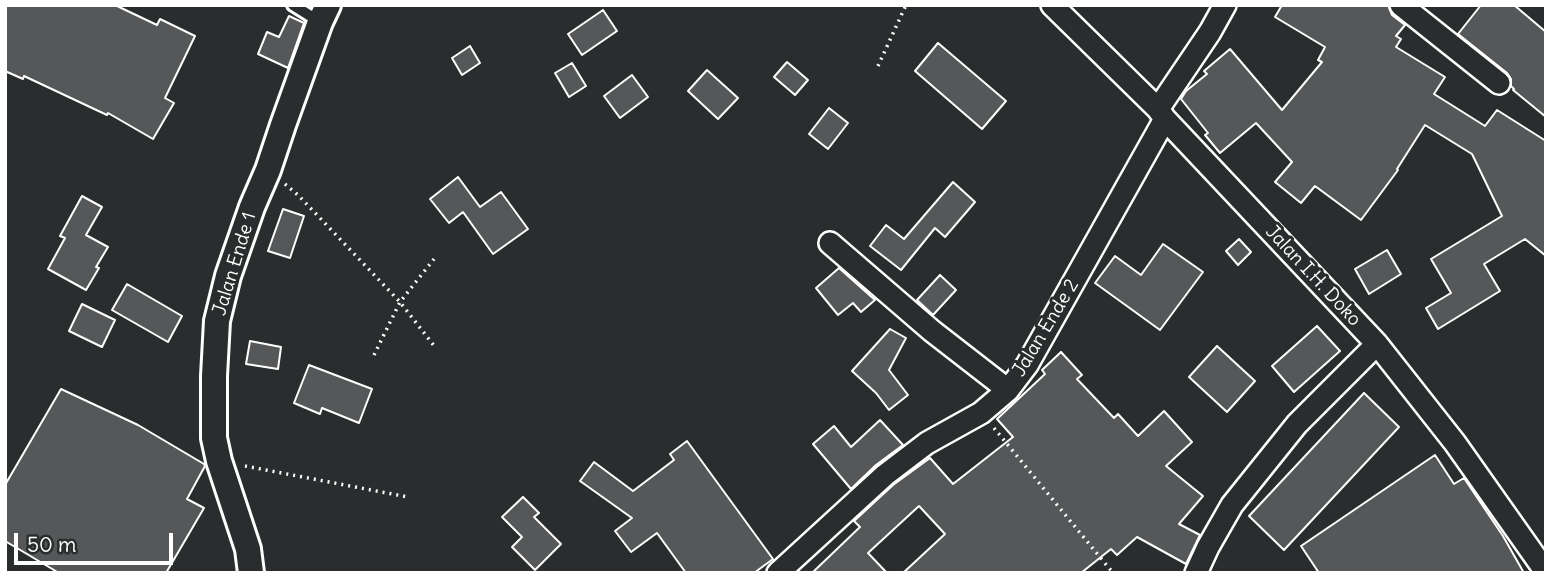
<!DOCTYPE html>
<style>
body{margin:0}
#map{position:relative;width:1551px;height:578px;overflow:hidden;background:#2a2d2e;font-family:Delius,sans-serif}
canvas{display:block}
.frame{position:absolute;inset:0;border:7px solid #fff;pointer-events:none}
.scale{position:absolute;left:14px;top:533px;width:159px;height:32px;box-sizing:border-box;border:4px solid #fff;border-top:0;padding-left:9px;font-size:21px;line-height:24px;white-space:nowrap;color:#fff;-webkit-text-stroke:5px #2a2d2e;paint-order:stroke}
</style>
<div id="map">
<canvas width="1551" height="578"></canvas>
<div class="frame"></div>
<div class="scale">50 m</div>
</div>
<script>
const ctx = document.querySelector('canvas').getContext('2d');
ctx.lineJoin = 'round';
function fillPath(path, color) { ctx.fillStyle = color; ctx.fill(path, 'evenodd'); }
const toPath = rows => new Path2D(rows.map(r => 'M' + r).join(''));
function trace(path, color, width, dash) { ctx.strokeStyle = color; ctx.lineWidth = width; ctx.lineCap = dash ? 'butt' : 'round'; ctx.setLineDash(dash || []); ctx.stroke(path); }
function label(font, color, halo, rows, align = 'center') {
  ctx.font = font + ' Delius,sans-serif'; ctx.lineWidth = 6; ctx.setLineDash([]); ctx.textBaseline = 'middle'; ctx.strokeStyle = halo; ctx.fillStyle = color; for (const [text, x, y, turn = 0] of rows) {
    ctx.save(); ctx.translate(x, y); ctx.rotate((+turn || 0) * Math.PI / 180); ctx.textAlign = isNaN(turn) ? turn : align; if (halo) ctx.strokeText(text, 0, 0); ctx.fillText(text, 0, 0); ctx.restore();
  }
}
const building = toPath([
 [5,5,115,5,157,25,160,19,195,36,165,98,174,103,153,139,108,113,107,115,24,76,23,79,5,71,5,5],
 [1282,5,1388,5,1392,15,1405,25,1396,36,1401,39,1396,47,1445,77,1434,94,1485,126,1497,110,1546,141,1546,256,1525,239,1484,264,1500,291,1438,329,1426,308,1451,293,1431,259,1502,216,1472,154,1425,125,1397,169,1398,170,1361,220,1315,186,1301,203,1275,182,1292,162,1256,123,1220,153,1205,135,1208,133,1181,99,1186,91,1207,74,1204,71,1230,49,1282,110,1322,62,1318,60,1325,47,1275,17,1282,5],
 [1481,5,1514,5,1546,32,1546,117,1513,90,1514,89,1511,86,1511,79,1507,73,1458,34,1481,5],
 [603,10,617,31,582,55,568,34,603,10],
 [289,16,304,23,288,68,258,54,267,32,279,37,289,16],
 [938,43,1006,101,982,129,915,71,938,43],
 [470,46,480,63,462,75,452,58,470,46],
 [787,62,808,80,795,95,774,77,787,62],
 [572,63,586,86,569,97,555,73,572,63],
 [707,70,738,98,718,119,688,91,707,70],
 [632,75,648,97,620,118,604,96,632,75],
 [829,108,848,123,828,149,809,134,829,108],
 [458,177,480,207,501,192,528,229,493,254,463,212,449,223,430,199,458,177],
 [953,182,975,202,945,237,935,228,901,270,870,246,886,225,904,239,953,182],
 [82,196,102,207,86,235,108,247,96,267,99,268,86,290,48,269,65,238,60,236,82,196],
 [283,209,304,216,290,258,268,251,283,209],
 [1239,239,1251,252,1238,265,1226,251,1239,239],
 [1163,244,1203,272,1160,330,1095,283,1115,256,1141,275,1163,244],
 [1387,250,1401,274,1369,294,1355,269,1387,250],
 [839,268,875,300,861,312,853,303,838,315,816,288,839,268],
 [940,275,956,290,933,315,917,300,940,275],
 [127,284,182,316,168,342,112,310,127,284],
 [82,304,115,320,102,347,69,331,82,304],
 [1317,326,1340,351,1294,392,1272,366,1317,326],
 [890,329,906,338,889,370,908,395,889,410,876,393,852,371,890,329],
 [250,341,281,347,278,369,246,364,250,341],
 [1217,346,1255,381,1227,412,1189,377,1217,346],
 [1061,352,1082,375,1077,379,1114,418,1118,414,1138,436,1164,411,1192,442,1166,466,1203,496,1179,524,1200,535,1186,564,1137,537,1117,555,1111,549,1081,573,903,573,945,534,919,506,868,553,887,573,812,573,860,527,854,521,893,485,930,458,953,484,1013,437,997,419,1045,374,1042,370,1061,352],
 [309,365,372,389,359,423,322,408,320,414,294,403,309,365],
 [61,389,138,425,204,464,205,466,187,499,204,508,166,573,59,573,5,541,5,485,61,389],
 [1364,393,1399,427,1284,550,1249,516,1364,393],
 [880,420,903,445,876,465,851,489,813,444,834,426,851,447,880,420],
 [687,441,773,559,754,573,686,573,657,533,631,552,615,531,632,518,580,481,594,462,633,491,674,460,670,454,687,441],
 [1435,455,1454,484,1464,478,1503,536,1524,573,1319,573,1301,546,1435,455],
 [523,497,539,513,534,517,561,544,535,570,512,547,522,537,502,517,523,497]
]);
fillPath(building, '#555758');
trace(building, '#fff', 2);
const service = toPath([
 [293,5,320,22]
]);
const minor = toPath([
 [1052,5,1158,109,1165,119,1377,344,1455,443,1546,572],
 [1401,5,1499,83],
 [1158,109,1210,32,1225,5],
 [830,243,932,331,1008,390],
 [778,573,885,475,927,443,981,413,1008,390,1027,365,1165,119],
 [1196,573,1208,547,1232,505,1297,424,1377,344]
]);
const tertiary = toPath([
 [251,573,248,549,219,461,214,438,214,376,217,321,228,276,252,207,268,170,283,125,320,22,328,5]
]);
trace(service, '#fff', 16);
trace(minor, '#fff', 26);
trace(tertiary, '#fff', 30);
trace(toPath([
 [878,66,906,5],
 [285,184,298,195,400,302,435,347],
 [374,355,400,302,434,259],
 [994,428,1113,573],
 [245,466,408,497]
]), '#fff', 3.5, [2, 5]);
trace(service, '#2a2d2e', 10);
trace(minor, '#2a2d2e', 21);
trace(tertiary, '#2a2d2e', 24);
label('19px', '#fff', '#2a2d2e', [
 ["Jalan Ende 1",235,264,-73],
 ["Jalan I.H. Doko",1313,276,47],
 ["Jalan Ende 2",1046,328,-59]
]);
</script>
